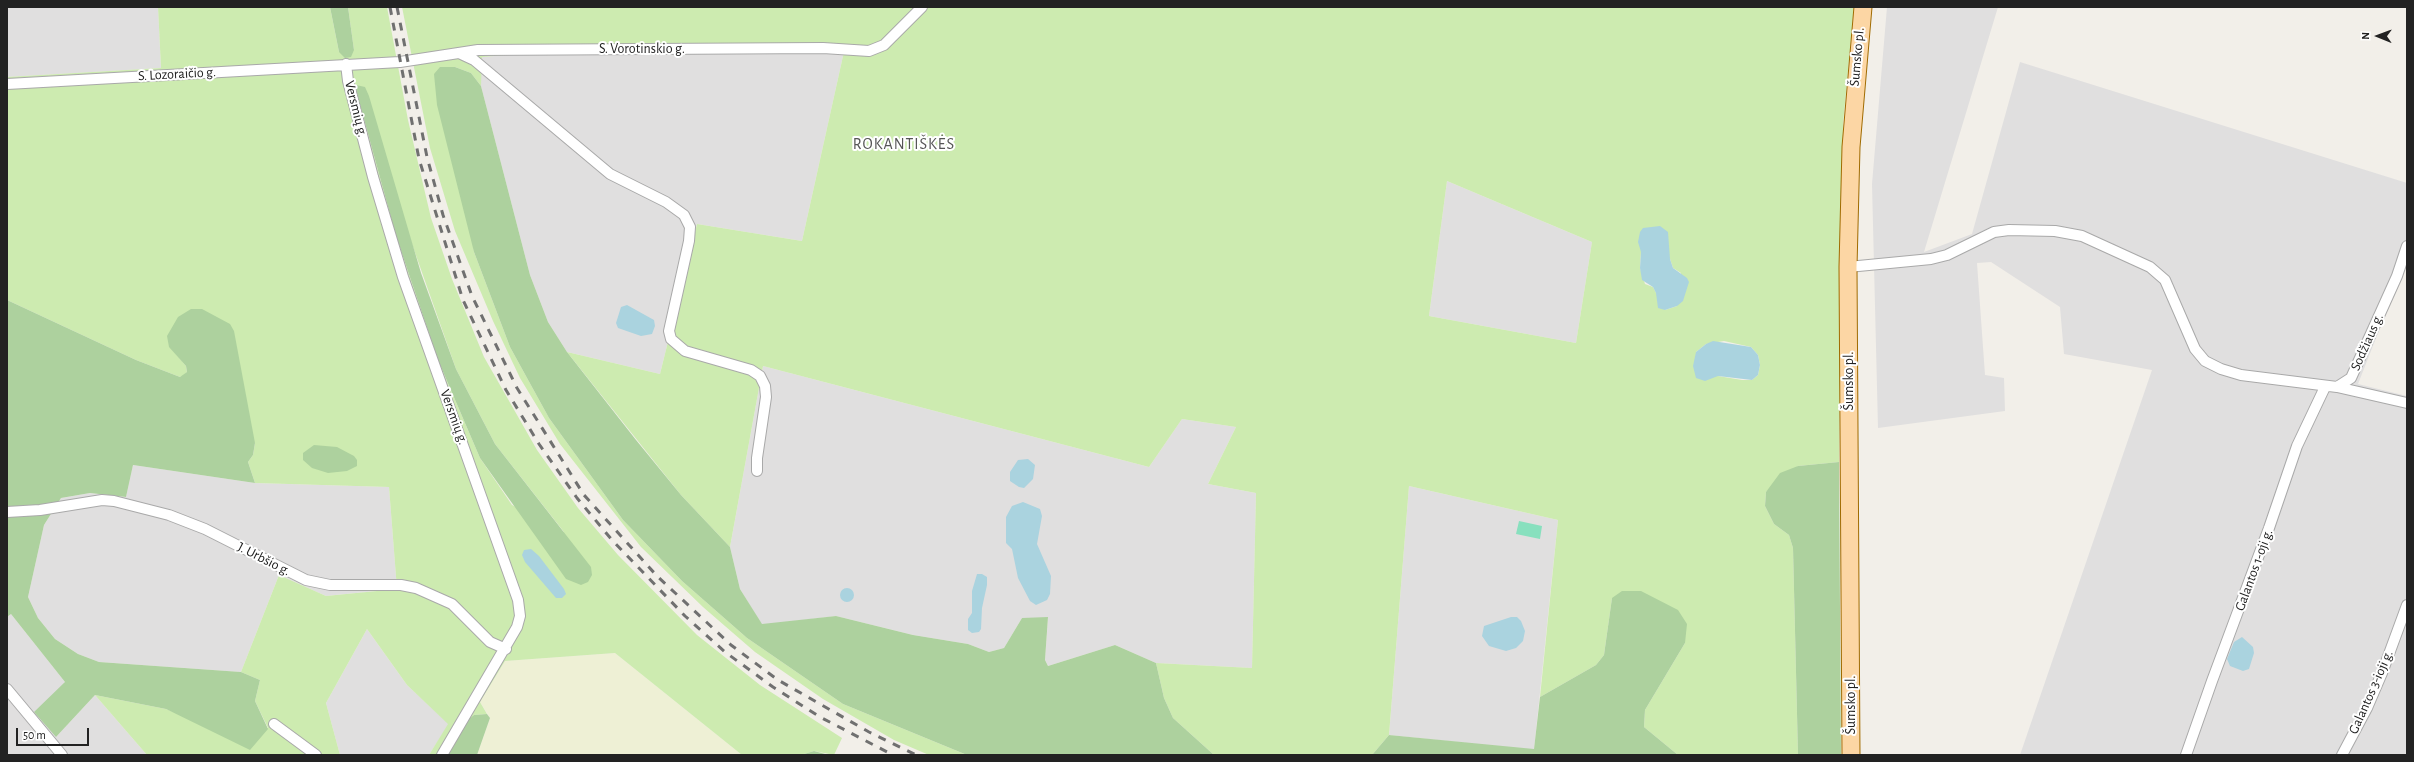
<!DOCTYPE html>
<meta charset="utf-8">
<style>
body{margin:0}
#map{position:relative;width:2414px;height:762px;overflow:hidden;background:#f2efe9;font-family:"Alegreya Sans",sans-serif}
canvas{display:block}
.frame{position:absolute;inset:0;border:8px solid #222;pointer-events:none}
.north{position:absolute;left:2358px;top:16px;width:40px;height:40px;-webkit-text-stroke:3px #fff;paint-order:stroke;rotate:271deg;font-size:11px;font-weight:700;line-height:16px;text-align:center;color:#222}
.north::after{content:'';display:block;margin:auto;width:14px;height:18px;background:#222;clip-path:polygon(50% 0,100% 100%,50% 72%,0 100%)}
.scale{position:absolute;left:16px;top:728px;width:73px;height:18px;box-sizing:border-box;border:2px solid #222;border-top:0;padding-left:5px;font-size:12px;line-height:14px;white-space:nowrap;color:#222;-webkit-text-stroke:3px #fff;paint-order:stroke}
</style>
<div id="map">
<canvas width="2414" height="762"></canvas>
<div class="frame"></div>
<div class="north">N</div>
<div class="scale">50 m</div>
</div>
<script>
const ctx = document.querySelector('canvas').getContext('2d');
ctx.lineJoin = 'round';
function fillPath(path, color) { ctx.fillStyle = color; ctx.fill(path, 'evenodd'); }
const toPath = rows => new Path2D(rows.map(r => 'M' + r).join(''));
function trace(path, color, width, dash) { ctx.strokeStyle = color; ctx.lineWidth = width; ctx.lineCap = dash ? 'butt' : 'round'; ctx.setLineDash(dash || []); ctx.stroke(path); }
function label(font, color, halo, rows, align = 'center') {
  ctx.font = font + ' "Alegreya Sans",sans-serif'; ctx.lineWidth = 4; ctx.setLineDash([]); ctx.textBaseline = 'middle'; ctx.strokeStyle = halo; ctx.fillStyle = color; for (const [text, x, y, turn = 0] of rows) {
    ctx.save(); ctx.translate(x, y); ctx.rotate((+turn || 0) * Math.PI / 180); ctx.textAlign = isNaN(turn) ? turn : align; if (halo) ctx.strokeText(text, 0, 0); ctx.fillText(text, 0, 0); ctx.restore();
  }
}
fillPath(toPath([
 [7,7,158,7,161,68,7,77],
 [1887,7,1998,7,1924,252,1972,234,2020,62,2407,183,2407,259,2358,384,2407,396,2407,755,2020,755,2152,370,2064,354,2060,307,1991,262,1977,263,1985,375,2004,378,2005,411,1878,428,1872,184],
 [638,44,845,47,802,241,697,224,660,374,567,352,548,322,530,275,481,86,481,57],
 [1447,181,1592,242,1576,343,1429,316],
 [763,366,1149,467,1182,419,1236,427,1208,484,1256,493,1252,668,1156,663,1115,645,1048,666,1045,660,1048,618,1022,618,1004,648,989,652,968,644,913,635,836,616,762,625,740,589,730,547],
 [133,465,255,483,389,487,397,589,326,596,279,575,241,672,99,662,78,654,55,639,38,618,28,597,44,525,61,498,90,493,126,497],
 [1409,486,1558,520,1534,750,1389,735],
 [11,614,65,682,56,737,95,695,147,755,7,755,7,617],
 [367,629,407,685,449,724,429,755,340,755,326,703]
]), '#e0dfdf');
fillPath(toPath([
 [615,653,742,755,477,755,490,718,480,702,505,661]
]), '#eef0d5');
fillPath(toPath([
 [158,7,330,7,339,52,354,50,348,7,387,7,408,120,431,218,452,279,484,357,537,450,578,508,618,555,697,635,760,685,842,738,834,755,814,751,801,755,742,755,615,653,505,661,480,702,487,714,474,715,446,755,429,755,448,724,407,685,367,629,326,703,340,755,147,755,95,695,166,709,190,719,268,728,255,701,260,680,241,672,279,575,326,596,397,589,389,487,255,483,248,462,253,455,255,443,170,347,186,366,187,372,184,376,180,377,136,360,7,300,7,77,161,68],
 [356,85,456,369,495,444,564,532,512,505,480,458,438,360,396,236,356,90],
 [402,7,1854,7,1843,124,1839,462,1798,466,1766,492,1765,506,1774,524,1789,535,1793,548,1798,755,1678,755,1644,727,1645,710,1685,643,1612,598,1604,655,1596,665,1540,697,1558,520,1409,486,1389,735,1372,755,1214,755,1173,718,1164,698,1156,663,1252,668,1256,493,1208,484,1236,427,1182,419,1149,467,763,366,730,547,681,495,567,352,660,374,697,224,802,241,845,47,638,44,482,57,481,86,471,73,455,67,474,252,510,347,549,418,623,520,682,581,747,638,843,704,967,755,929,755,894,740,823,699,755,652,703,607,641,547,560,444,520,378,493,321,455,231,430,148],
 [1447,181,1592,242,1576,343,1429,316],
 [1641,252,1670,259,1673,268,1681,273,1677,306,1665,310,1653,287,1645,284,1640,268],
 [1724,341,1751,347,1758,355,1760,365,1758,375,1752,380,1742,380,1718,376,1696,352,1706,344]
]), '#cdebb0');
fillPath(toPath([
 [330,7,348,7,354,50,351,57,345,58,339,52],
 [440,67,455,67,471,73,481,86,530,275,548,322,567,352,636,440,681,495,730,547,740,589,762,624,836,616,913,635,968,644,989,652,1004,648,1022,618,1048,617,1045,660,1048,666,1115,645,1156,663,1164,698,1173,718,1214,755,967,755,843,704,747,638,682,581,623,520,549,418,510,347,474,252,437,105,434,74],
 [356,85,365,87,369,96,421,273,456,369,495,444,591,567,592,575,588,582,581,585,566,579,480,458,438,360,396,236,356,90],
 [7,300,136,360,180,377,187,372,186,366,169,347,167,336,178,317,191,309,202,309,230,324,234,331,255,443,253,455,248,462,255,483,133,465,126,497,90,493,61,498,44,525,28,597,38,618,55,639,78,654,99,662,241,672,260,680,255,701,268,729,250,750,166,709,95,695,56,737,34,712,65,682,11,614,7,617],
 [314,445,337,447,354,456,357,460,357,466,347,471,328,473,312,468,303,460,303,453],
 [1839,462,1841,755,1798,755,1793,548,1789,535,1774,524,1765,506,1766,492,1780,473,1798,466],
 [1622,591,1641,591,1678,610,1687,624,1685,643,1645,710,1644,727,1678,755,1372,755,1389,735,1534,749,1540,697,1596,665,1604,655,1612,598],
 [487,714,490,718,477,755,446,755,468,720,474,715],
 [814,751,829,755,801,755]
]), '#add19e');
fillPath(toPath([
 [1519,521,1542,526,1540,539,1516,534]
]), '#88e0be');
fillPath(toPath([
 [1660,226,1668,232,1670,259,1673,268,1687,278,1689,282,1683,301,1677,306,1665,310,1658,308,1656,293,1653,287,1642,280,1640,268,1641,252,1638,242,1640,232,1643,228],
 [627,305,654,320,655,326,652,334,641,336,618,328,616,323,621,307],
 [1713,341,1751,347,1758,355,1760,365,1758,375,1752,380,1718,376,1705,381,1696,378,1693,366,1696,352,1706,344],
 [1028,459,1035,465,1033,479,1024,488,1019,487,1010,481,1010,472,1018,460],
 [1023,502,1040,509,1042,516,1037,544,1051,576,1050,594,1047,600,1036,605,1030,601,1018,578,1012,549,1006,543,1006,517,1012,506],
 [531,549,539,556,564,589,566,594,562,598,556,598,525,562,522,555,524,550],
 [977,574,982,574,987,577,987,585,982,608,981,629,979,632,972,633,968,630,968,619,972,613,972,591],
 '840 595a7 7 0 1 1 14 0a7 7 0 1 1-14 0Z',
 [1511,617,1517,617,1521,621,1525,631,1523,641,1516,648,1506,651,1489,646,1482,636,1484,626],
 [2242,637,2253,647,2254,653,2249,669,2243,671,2230,666,2227,659,2234,642]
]), '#aad3df');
const street = toPath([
 [459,53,474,60,610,174,666,202,684,215,690,227,689,241,669,331,671,339,685,351,751,370,760,376,765,386,766,397,757,458,757,471],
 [346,64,348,81,373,177,403,277,518,600,520,616,517,627,442,755],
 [7,84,400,62,478,50,823,48,869,51,884,45,922,7],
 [1848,267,1931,259,1947,255,1994,232,2009,230,2055,231,2082,236,2150,267,2165,280,2195,349,2205,361,2221,369,2241,375,2337,387,2407,403],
 [2337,387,2351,378,2397,276,2407,246],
 [7,512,40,510,102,500,114,501,169,515,205,529,306,580,330,585,401,585,416,588,452,604,490,642,506,649],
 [7,689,62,755],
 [274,724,316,755],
 [2186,755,2212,681,2269,528,2297,446,2325,387],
 [2342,755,2367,708,2382,673,2407,605]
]);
const primary = toPath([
 [1851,755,1848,267,1851,147,1863,7]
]);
trace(street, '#a9a9a9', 12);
trace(primary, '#a06b00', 19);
trace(street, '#fff', 10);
trace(primary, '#fcd6a4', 17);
trace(toPath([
 [390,7,419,159,463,300,506,390,539,444,577,498,612,540,685,616,725,652,773,687,820,717,893,755],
 [397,7,427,157,443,215,472,296,517,388,584,495,657,576,731,645,778,680,869,732,916,755]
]), '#707070', 3, [8, 8]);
label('14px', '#222', '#fff', [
 ["S. Vorotinskio g.",642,49],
 ["Šumsko pl.",1857,57,-85],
 ["S. Lozoraičio g.",177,74,-3],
 ["Versmių g.",356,109,76],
 ["Sodžiaus g.",2367,342,-66],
 ["Šumsko pl.",1849,381,-90],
 ["Versmių g.",454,417,70],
 ["J. Urbšio g.",264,559,27],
 ["Galantos 1-oji g.",2254,570,-70],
 ["Galantos 3-ioji g.",2371,692,-66],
 ["Šumsko pl.",1851,705,-90]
]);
ctx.letterSpacing = '1px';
label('16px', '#555', '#fff', [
 ["ROKANTIŠKĖS",904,144]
]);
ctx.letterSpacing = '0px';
</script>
